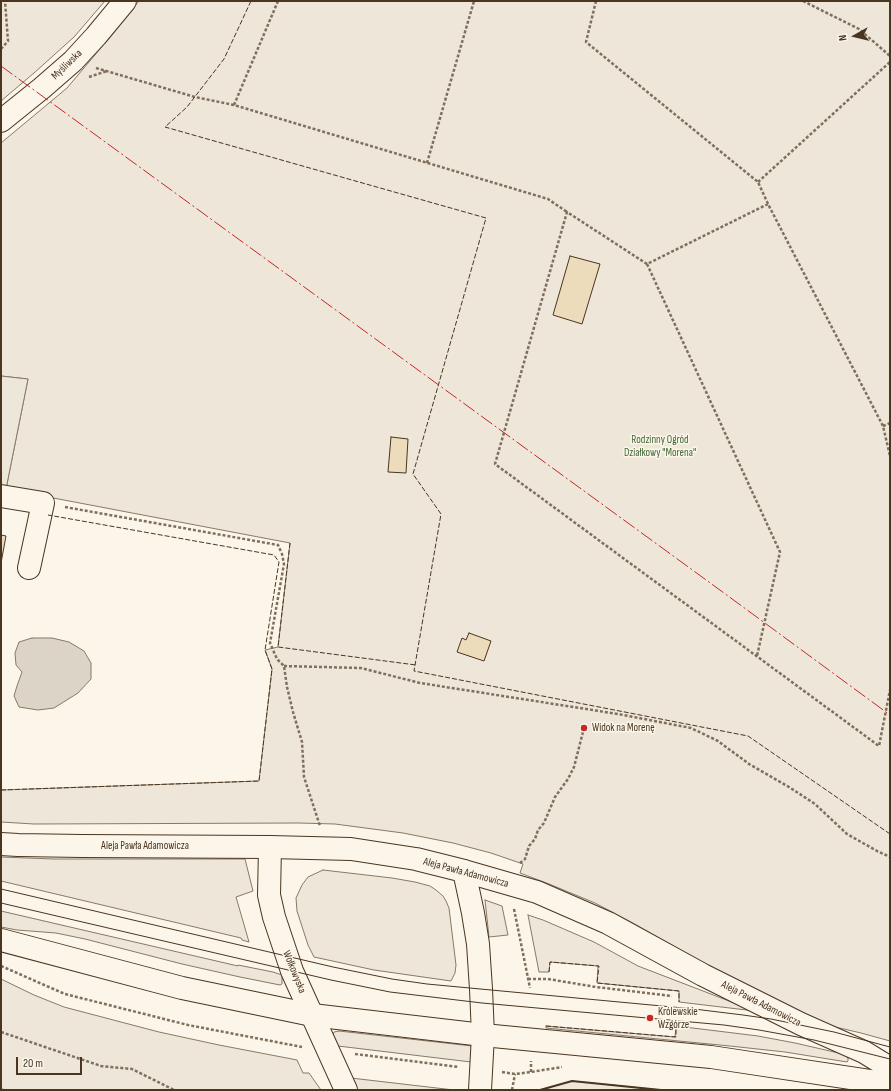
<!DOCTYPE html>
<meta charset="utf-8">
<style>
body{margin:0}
#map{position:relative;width:891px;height:1091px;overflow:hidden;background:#fbf6e9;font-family:"Sofia Sans Condensed",sans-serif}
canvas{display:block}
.frame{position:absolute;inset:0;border:2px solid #4a3520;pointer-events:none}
.north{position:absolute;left:835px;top:16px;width:40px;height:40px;-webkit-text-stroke:3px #fbf6e9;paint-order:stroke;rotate:262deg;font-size:11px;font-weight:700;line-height:16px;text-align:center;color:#4a3520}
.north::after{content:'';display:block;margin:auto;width:14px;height:18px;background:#4a3520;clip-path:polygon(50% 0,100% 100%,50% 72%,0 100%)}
.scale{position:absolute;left:16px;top:1057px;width:66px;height:18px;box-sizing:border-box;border:2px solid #4a3520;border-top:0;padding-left:5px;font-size:12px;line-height:14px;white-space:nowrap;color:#4a3520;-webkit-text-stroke:3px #fbf6e9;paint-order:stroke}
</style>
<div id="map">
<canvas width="891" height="1091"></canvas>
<div class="frame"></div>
<div class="north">N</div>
<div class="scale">20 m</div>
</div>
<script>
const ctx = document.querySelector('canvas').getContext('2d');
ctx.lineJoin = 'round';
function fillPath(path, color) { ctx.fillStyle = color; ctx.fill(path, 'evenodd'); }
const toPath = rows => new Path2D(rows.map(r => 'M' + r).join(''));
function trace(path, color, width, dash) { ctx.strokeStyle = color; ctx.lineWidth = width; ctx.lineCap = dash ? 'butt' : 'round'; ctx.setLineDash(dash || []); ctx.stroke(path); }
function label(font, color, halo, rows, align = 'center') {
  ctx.font = font + ' "Sofia Sans Condensed",sans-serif'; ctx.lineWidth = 3; ctx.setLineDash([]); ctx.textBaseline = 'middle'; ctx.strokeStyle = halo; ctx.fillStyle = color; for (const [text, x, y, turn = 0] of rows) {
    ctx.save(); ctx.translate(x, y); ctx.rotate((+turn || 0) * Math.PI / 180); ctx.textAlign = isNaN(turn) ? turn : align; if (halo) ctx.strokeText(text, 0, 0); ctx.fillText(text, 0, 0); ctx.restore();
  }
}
const green = toPath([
 [1,1,105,1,74,37,34,73,1,101,1,1],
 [139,1,890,1,890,1041,861,1033,805,1020,633,923,595,903,549,884,520,873,523,864,491,853,453,843,403,833,335,824,299,823,34,824,1,822,1,790,259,781,272,669,265,650,278,647,290,543,6,489,28,379,1,376,1,143,67,88,111,36,139,1],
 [1,857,54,859,245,859,253,891,236,897,249,942,242,940,241,938,1,881,1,857],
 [323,870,392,878,415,882,430,886,436,890,443,896,446,901,449,908,456,965,455,973,451,981,374,970,314,957,308,945,297,911,296,898,302,885,308,877,323,870],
 [485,900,502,906,508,935,489,937,485,900],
 [1,911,238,966,238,965,273,972,282,975,282,984,280,985,240,977,182,964,85,939,56,933,17,930,1,927,1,911],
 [528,915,543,920,594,942,638,966,755,1011,679,1002,679,991,597,983,598,966,550,962,549,972,539,972,528,915],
 [1,979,34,995,64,1007,159,1032,219,1045,292,1059,297,1060,303,1073,309,1073,321,1090,9,1090,1,1089,1,979],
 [546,1026,675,1037,676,1026,701,1029,758,1036,795,1043,843,1054,848,1058,848,1061,847,1062,785,1052,730,1046,546,1028,546,1026],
 [339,1031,472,1046,471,1062,338,1046,333,1035,334,1032,339,1031],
 [351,1078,454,1090,357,1090,351,1078],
 [572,1081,661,1090,540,1090,572,1081]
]);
fillPath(green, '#ede6d9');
trace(green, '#887966', 1);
const parking = toPath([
 [1,376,28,379,6,489,1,488,1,376]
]);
fillPath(parking, '#ede7d9');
trace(parking, '#887966', 1);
const water = toPath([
 [32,638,52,638,69,642,84,651,91,663,91,679,78,693,54,708,38,710,19,707,14,696,17,686,22,672,16,665,15,653,19,642,32,638]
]);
fillPath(water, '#dcd4c6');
trace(water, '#887966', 1);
const building = toPath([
 [570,256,600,264,582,324,553,315,570,256],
 [391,437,408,439,406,473,388,472,391,437],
 [1,535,6,536,1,563,1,535],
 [469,633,491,641,484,661,457,652,462,638,466,640,469,633]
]);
fillPath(building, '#ecdcbc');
trace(building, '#4a3520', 1);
const minor = toPath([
 [1,121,42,88,73,61,96,36,125,1],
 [1,496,43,503,29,568],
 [270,847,269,895,274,917,292,971,346,1090],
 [464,871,473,913,478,944,481,989,483,1035,480,1090]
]);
const major = toPath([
 [1,844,18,845,82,846,270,847,351,849,416,859,464,871,537,892,608,923,703,975,801,1024,864,1052,890,1068],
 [1,940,182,988,312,1015,483,1035,711,1057,890,1084]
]);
trace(minor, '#4a3520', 24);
trace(major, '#4a3520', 24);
trace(toPath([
 [596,1,586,42,758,182,768,204,883,426,890,456],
 [803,1,859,29,890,56],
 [1,49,8,41,5,1],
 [96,68,195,97,234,105,548,199,567,212],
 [89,77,107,71],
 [234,105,278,1],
 [427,163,474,1],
 [758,182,890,62],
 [768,204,647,264,567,212,495,464,879,746,890,690],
 [647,264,780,552,757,656],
 [883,426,890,423],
 [65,507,278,545,282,554,284,564,270,643,277,659,284,666,287,687,293,712,302,742,304,777,320,826],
 [284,666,361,668,420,683,618,714,691,728,718,741,749,764,789,787,815,804,847,834,877,851,890,857],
 [520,863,525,859,529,846,535,839,538,830,544,823,555,797,568,779,574,767,584,728],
 [514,909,530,988],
 [1,966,65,994,188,1025,302,1047],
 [528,979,548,979,596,987,672,996],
 [1,1032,101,1066,132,1069,174,1090],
 [355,1054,459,1067],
 [502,1072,515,1074,531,1072,562,1067],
 [531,1072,531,1061],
 [512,1090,515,1074]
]), '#7f6f5c', 2.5, [3, 2]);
trace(minor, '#fbf6e9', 22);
trace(major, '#fbf6e9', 22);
trace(toPath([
 [1,889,333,967,392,979,427,984,694,1009,743,1015,771,1019,834,1032,890,1047],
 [1,903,331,980,390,992,482,1003,724,1025,759,1030,814,1040,890,1059]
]), '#4a3520', 1);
trace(toPath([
 [251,1,224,59,187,107,165,127,486,218,413,474,441,514,414,671,748,736,890,834],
 [290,543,278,647,416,665],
 [1,790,259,781,272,669,265,650,279,562,274,555,48,515],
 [549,972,550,962,599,966,597,983,679,991,679,1002],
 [546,1026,676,1037,676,1027]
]), '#4a3520', 1, [5, 2]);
trace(toPath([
 [540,1090,572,1081,661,1090]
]), '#4a3520', 2);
trace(toPath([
 [1,66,724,593,890,715]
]), '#c62828', 1, [14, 3, 2, 3]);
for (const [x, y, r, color] of [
 [584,728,4,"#c62828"],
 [650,1018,4,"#c62828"]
]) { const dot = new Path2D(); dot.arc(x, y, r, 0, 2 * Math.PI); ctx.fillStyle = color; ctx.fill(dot); trace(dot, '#fbf6e9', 1.5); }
label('11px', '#4a3520', '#fbf6e9', [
 ["Myśliwska",67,65,-44],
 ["Aleja Pawła Adamowicza",145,846],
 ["Aleja Pawła Adamowicza",466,873,15],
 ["Wołkowyska",294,972,68],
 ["Aleja Pawła Adamowicza",761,1004,27]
]);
label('11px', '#436837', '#fbf6e9', [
 ["Rodzinny Ogród",660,440],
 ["Działkowy \"Morena\"",660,453]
]);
label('11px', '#4a3520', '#fbf6e9', [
 ["Widok na Morenę",592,728],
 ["Królewskie",658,1012],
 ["Wzgórze",658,1025]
], 'left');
</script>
